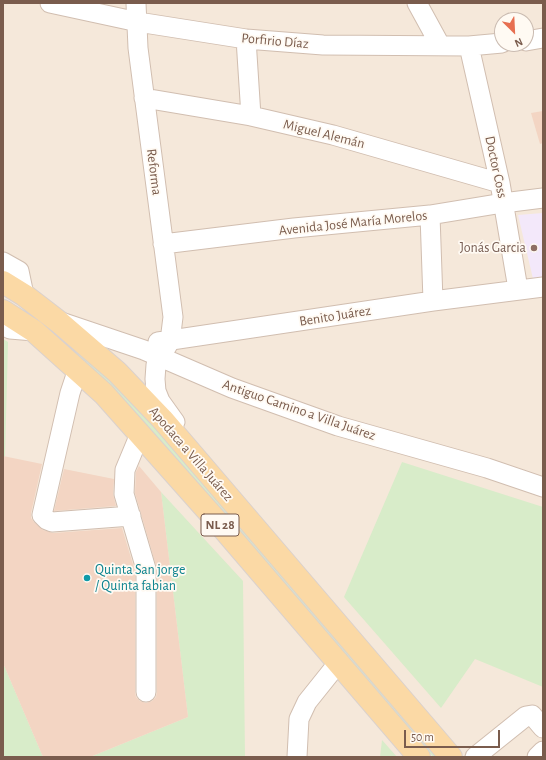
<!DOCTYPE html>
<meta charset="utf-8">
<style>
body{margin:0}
#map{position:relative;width:546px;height:760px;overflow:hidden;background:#fdf6ec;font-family:"Alegreya Sans",sans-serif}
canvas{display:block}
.frame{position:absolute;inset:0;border:4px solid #7a5c4d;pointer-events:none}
.north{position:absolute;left:494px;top:12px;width:40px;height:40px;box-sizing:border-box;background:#fffaf3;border:1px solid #cabbb1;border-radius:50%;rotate:156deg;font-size:11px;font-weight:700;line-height:16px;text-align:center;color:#7a5c4d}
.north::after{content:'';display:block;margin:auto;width:14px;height:18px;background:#e76f51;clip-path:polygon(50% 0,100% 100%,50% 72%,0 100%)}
.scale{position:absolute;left:404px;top:730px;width:96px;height:18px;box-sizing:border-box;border:2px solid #7a5c4d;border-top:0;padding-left:5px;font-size:12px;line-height:14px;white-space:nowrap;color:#7a5c4d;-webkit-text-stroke:3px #fffaf3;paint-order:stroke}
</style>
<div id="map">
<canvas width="546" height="760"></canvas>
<div class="frame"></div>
<div class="north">N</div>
<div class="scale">50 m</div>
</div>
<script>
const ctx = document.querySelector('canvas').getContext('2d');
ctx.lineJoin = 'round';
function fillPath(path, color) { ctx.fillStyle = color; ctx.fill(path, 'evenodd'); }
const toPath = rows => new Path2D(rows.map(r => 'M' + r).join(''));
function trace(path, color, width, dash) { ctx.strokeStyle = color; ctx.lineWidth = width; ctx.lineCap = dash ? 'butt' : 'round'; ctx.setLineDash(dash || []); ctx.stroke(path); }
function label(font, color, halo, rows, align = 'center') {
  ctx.font = font + ' "Alegreya Sans",sans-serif'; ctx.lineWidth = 3.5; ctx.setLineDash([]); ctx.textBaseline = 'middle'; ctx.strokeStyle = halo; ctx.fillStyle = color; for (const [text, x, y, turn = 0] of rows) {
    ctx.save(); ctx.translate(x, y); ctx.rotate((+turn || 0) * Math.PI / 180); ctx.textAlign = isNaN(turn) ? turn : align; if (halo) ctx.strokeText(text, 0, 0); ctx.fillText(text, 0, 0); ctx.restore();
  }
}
fillPath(toPath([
 [3,3,543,3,543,757,3,757],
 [502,20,526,20,526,44,502,44]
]), '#f5e8da');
fillPath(toPath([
 [543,213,543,282,534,283,518,215]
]), '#f3e8fa');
fillPath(toPath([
 [3,298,27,312,54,332,118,385,442,757,433,757,313,617,3,301],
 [3,339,8,342,5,457,3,456],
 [402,462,543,507,543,687,475,659,441,708,344,597],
 [161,492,243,581,245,757,90,757,188,717],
 [3,663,43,757,3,757],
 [382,740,397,757,380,757]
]), '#d8ecc9');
fillPath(toPath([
 [543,111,543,143,540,144,531,113],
 [3,456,42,464,31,513,31,518,34,522,43,530,53,533,122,528,135,571,135,692,136,697,140,701,146,703,152,701,156,697,157,692,157,569,135,493,136,472,139,466,161,492,188,717,90,757,43,757,3,663],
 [64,469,114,479,113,494,116,506,54,511]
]), '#f3d5c3');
const minor = toPath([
 [50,3,138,22,246,39,323,45,469,46,502,43],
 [136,3,138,48,173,317,170,341,156,365,155,379,156,391,160,401,175,422],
 [417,3,440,45],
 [246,39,251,116],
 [526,41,543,38],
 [469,46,500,183,518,289],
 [144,98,251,116,333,135,500,183],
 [430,215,433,301],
 [163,244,294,228,430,215,503,203,543,198],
 [3,262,19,271,24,295],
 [61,322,144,350,232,388,338,426,487,468,543,487],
 [3,325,10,329,34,331],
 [158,342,433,301,543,287],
 [78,369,70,393,42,515,47,520,52,522,131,516],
 [140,434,125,470,124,494,146,569,146,692],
 [297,757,299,719,307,702,339,662],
 [475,757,526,716,532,715,543,728],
 [537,757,543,751]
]);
const major = toPath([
 [3,282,24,295,59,322,117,372,162,419,451,757],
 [3,311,34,331,104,394,215,519,419,757]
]);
trace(minor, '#d1beb0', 21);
trace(major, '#dad1cd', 24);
trace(minor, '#fff', 19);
trace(major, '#fbd9a5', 22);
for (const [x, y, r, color] of [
 [534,248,4,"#8d6e63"],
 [87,578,4,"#0f9aa8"]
]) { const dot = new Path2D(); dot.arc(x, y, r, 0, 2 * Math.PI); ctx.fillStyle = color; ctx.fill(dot); trace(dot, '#fffaf3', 1.5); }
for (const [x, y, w] of [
 [220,525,38]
]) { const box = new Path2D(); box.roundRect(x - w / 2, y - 11, w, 22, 3); ctx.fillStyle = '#fffaf3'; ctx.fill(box); trace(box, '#7a5c4d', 1); }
label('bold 13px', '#7a5c4d', null, [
 ["NL 28",220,525]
]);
label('14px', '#7a5c4d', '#fffaf3', [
 ["Porfirio Díaz",275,41,5],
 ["Miguel Alemán",324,134,14],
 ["Doctor Coss",496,167,78],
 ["Reforma",154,172,83],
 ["Avenida José María Morelos",353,223,-6],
 ["Benito Juárez",335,316,-9],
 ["Antiguo Camino a Villa Juárez",299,410,19],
 ["Apodaca a Villa Juárez",191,454,49]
]);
label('14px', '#785e54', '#fffaf3', [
 ["Jonás Garcia",526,248]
], 'right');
label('14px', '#0d838f', '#fffaf3', [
 ["Quinta San jorge",95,570],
 ["/ Quinta fabian",95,586]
], 'left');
</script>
